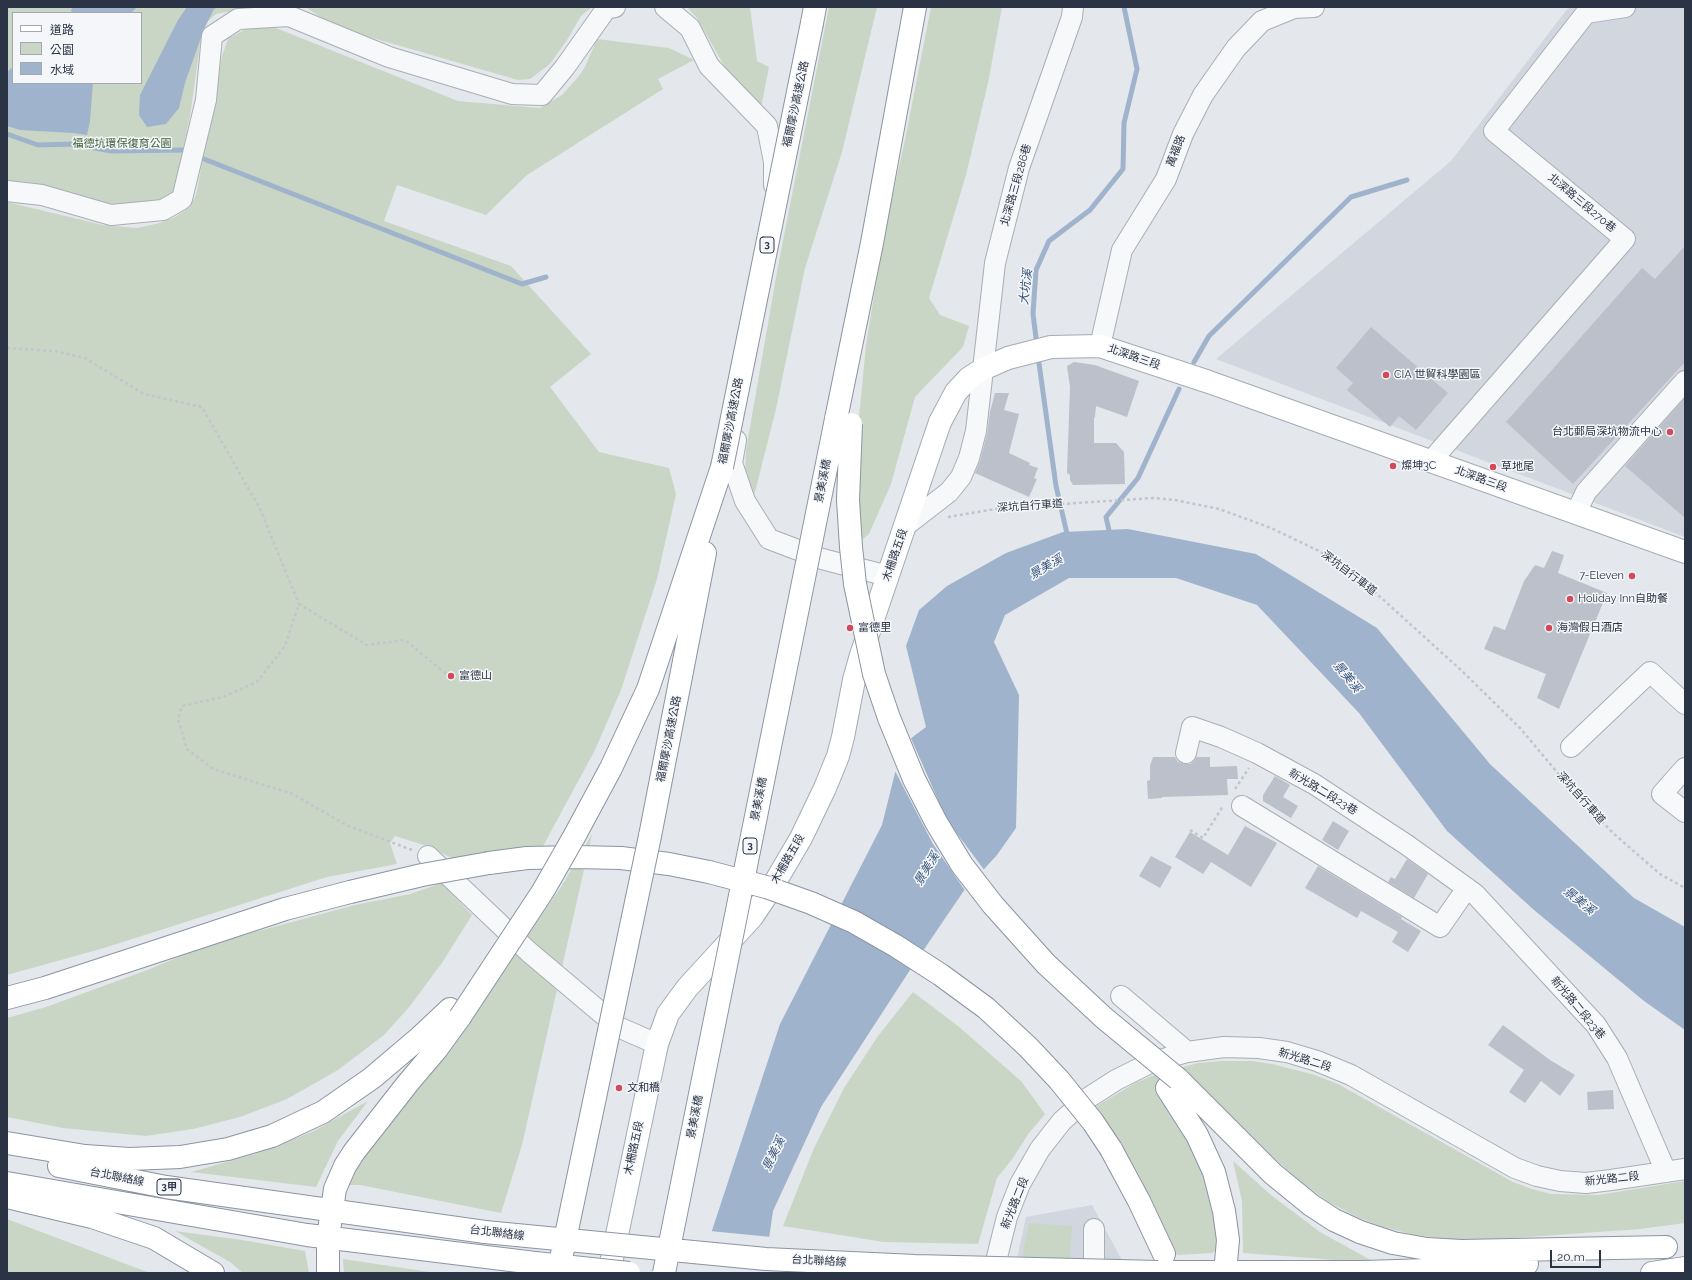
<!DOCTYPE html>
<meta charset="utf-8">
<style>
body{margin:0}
#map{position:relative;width:1692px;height:1280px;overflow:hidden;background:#e4e7ec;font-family:Raleway,"Noto Sans TC",sans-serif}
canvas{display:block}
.frame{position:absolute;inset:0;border:8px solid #2b3445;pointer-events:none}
.legend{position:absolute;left:12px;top:12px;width:130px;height:72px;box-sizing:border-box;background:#f4f6f9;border:1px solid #a4a8b1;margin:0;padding:5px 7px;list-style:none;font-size:12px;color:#2b3445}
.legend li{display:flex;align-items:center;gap:8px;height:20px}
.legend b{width:20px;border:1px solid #a4a8b1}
.scale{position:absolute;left:1550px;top:1250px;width:51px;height:18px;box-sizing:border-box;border:2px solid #2b3445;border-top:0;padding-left:5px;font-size:12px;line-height:14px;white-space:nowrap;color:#2b3445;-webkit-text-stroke:3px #f4f6f9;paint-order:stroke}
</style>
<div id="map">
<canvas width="1692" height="1280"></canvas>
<div class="frame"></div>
<ul class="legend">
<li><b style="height:5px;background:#fff"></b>道路</li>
<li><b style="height:11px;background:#c9d6c5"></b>公園</li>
<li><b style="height:11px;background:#9fb4cc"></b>水域</li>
</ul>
<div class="scale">20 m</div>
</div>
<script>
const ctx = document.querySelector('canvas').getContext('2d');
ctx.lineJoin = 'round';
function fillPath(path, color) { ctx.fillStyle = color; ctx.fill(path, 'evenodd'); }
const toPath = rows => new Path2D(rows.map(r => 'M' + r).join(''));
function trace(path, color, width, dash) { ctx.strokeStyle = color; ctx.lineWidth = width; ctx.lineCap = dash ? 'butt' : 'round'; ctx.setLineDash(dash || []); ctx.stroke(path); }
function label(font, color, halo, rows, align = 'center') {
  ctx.font = font + ' Raleway,"Noto Sans TC",sans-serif'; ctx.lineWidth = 3; ctx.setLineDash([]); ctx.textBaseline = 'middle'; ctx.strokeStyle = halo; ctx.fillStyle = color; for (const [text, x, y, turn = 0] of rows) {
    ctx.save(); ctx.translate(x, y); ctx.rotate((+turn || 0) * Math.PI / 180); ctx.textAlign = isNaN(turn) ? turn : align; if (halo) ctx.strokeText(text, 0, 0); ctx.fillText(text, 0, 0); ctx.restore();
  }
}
fillPath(toPath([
 [1573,7,1685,7,1685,537,1216,359,1451,161,1568,8],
 [1092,1205,1129,1273,1014,1273,1026,1217]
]), '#d2d6de');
fillPath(toPath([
 [7,7,254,7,216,14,207,22,201,38,190,116,174,192,156,202,124,206,90,202,7,181],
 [13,13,141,13,141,83,13,83],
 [286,7,592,7,581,16,567,40,550,64,530,79,518,80,352,32,326,21,307,8],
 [687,7,750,7,757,61,769,67,761,108,726,69,697,18],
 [829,7,877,7,842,152,805,268,776,409,754,496,745,476,746,450,778,266],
 [931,7,1002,7,988,83,966,175,929,298,940,315,969,326,963,347,915,397,891,484,869,534,860,541,857,438,866,345,885,229,905,140],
 [266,24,458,101,540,108,562,95,579,76,585,67,597,39,669,48,694,60,658,79,663,89,527,175,486,215,397,185,384,221,511,266,591,354,550,387,599,452,669,468,676,494,657,579,621,690,595,750,542,848,452,858,424,845,395,836,390,843,397,864,327,877,104,948,7,975,7,202,103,225,137,228,160,223,175,217,190,207,196,195,222,56,228,39,251,26],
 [592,834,522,1145,501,1213,360,1185,349,1185,359,1159,507,965,561,887],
 [442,883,472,915,442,963,410,1006,384,1035,338,1070,287,1099,240,1117,193,1129,146,1136,63,1128,7,1117,7,1018,46,1007,150,969,207,945,355,905,410,894],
 [913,992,958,1026,1021,1081,1045,1114,1029,1133,1013,1158,997,1178,978,1244,884,1242,783,1226,814,1148,844,1088,878,1036],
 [1223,1061,1252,1061,1272,1064,1315,1075,1338,1084,1513,1182,1532,1189,1551,1194,1598,1195,1685,1181,1685,1223,1640,1229,1485,1240,1456,1240,1415,1235,1383,1227,1357,1217,1327,1201,1301,1182,1275,1159,1188,1073,1160,1096,1182,1129,1199,1164,1212,1202,1217,1237,1216,1250,1212,1253,1177,1255,1140,1177,1119,1142,1092,1109,1135,1083,1157,1074,1198,1063],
 [368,1101,338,1141,316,1187,191,1172,255,1154,312,1132],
 [1233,1161,1271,1195,1320,1232,1378,1264,1311,1258,1243,1253,1242,1201],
 [7,1219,150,1273,7,1273],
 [1029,1223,1072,1226,1069,1273,1019,1273],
 [175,1231,242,1240,305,1251,309,1273,243,1273,230,1262],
 [343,1259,436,1273,344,1273]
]), '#c9d6c5');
fillPath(toPath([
 [73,7,137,7,131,13,72,13,71,10],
 [187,7,219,7,214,9,204,29,185,83,179,108,166,124,147,127,139,115,140,95,178,20],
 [13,67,13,83,93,83,90,121,87,135,73,133,20,130,7,126,7,72],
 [1128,529,1256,554,1377,628,1490,764,1634,898,1685,927,1685,1030,1644,1001,1534,910,1447,831,1359,713,1257,605,1176,578,1069,578,1005,615,994,642,1019,695,1016,828,997,855,963,892,910,970,821,1107,773,1211,764,1273,698,1273,780,1024,882,825,902,745,926,727,906,646,919,610,947,586,1006,553,1063,532]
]), '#9fb4cc');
fillPath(toPath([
 [910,736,947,820,985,871,966,892,933,844,894,769,900,744],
 [710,1231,771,1237,766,1273,696,1273]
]), '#e4e7ec');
trace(toPath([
 [7,134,38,145,73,144,111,151,184,150],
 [204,159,522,284,546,277],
 [1037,346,1033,314,1036,270,1049,241,1090,210,1123,169,1124,123,1137,69,1124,7],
 [1038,356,1056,486,1068,538],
 [1194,362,1209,336,1351,197,1407,180],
 [1110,535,1106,517,1138,478,1179,389]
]), '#9fb4cc', 5);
fillPath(toPath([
 [1685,246,1685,362,1573,484,1506,422,1642,268,1655,279],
 [1371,327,1448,393,1416,430,1399,416,1390,427,1347,390,1353,383,1336,368],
 [1074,362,1095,365,1139,381,1127,417,1096,406,1095,417,1094,418,1094,443,1116,443,1124,452,1125,484,1073,485,1070,480,1070,475,1067,473,1070,387,1067,366],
 [995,393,1009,393,1004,410,1019,414,1009,453,1030,463,1029,465,1038,468,1034,478,1037,479,1029,497,975,473,980,461,987,434,990,412],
 [1685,398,1685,518,1625,466],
 [1552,551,1564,555,1558,573,1607,593,1559,709,1537,698,1546,674,1484,649,1494,626,1505,630,1524,581,1535,565,1544,568],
 [1153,757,1175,757,1178,762,1184,764,1190,764,1194,761,1197,757,1210,757,1210,767,1237,766,1238,779,1227,779,1228,795,1162,797,1162,798,1148,799,1147,781,1150,780,1150,766],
 [1275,776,1290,785,1283,797,1298,806,1291,818,1263,801,1263,795],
 [1333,821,1349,831,1338,850,1322,840],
 [1245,826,1277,843,1251,887,1211,862,1203,874,1175,857,1190,832,1228,855],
 [1151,856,1172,867,1160,888,1139,876],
 [1407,859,1428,874,1414,898,1388,882,1391,877,1395,879],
 [1318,866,1402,917,1401,919,1421,931,1408,952,1392,942,1398,932,1361,911,1357,918,1305,888],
 [1503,1025,1550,1060,1575,1075,1560,1096,1541,1081,1525,1103,1509,1092,1524,1070,1488,1045],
 [1613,1090,1614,1109,1588,1110,1587,1092]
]), '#bbc0ca');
const minor = toPath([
 [665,7,690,28,709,66,767,126,774,162,774,185],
 [7,191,42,195,111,215,163,210,182,199,206,100,212,36,238,19,289,16,389,57,512,94,542,95,565,67,606,9,615,7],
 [1100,346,1122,250,1166,179,1183,134,1203,95,1236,48,1262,21,1294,8,1314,7],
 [736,440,732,463,745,501,769,539,822,559,888,576],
 [1431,461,1625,239,1494,131,1586,13,1625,7],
 [1576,513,1586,492,1685,381],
 [905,526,949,492,961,477,969,458,976,431,995,263,1019,168,1072,17,1073,7],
 [1571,747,1650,672,1685,704],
 [1186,753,1192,727,1221,737,1257,753,1314,784,1407,845,1475,894,1596,1025,1617,1058,1666,1172],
 [1685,768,1662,794,1685,812],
 [1242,806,1440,927,1467,888],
 [428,856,529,952,618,1027,657,1044],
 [1121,996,1187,1052],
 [993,1273,1007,1217,1020,1184,1040,1149,1062,1121,1088,1098,1116,1080,1150,1063,1187,1052,1224,1047,1259,1048,1287,1052,1317,1061,1351,1075,1515,1168,1537,1176,1560,1181,1586,1183,1611,1180,1685,1169],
 [1094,1273,1094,1229]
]);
const major = toPath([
 [609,1273,657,1044,668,1014,687,988,752,917,774,884,801,838,825,788,838,756,843,737,854,680,861,655,940,422,956,392,969,378,983,369,1008,358,1051,347,1100,346,1209,382,1685,552]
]);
const highway = toPath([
 [812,23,815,7],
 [836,419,872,243,915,7],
 [575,835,611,768,648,689,722,467],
 [650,836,705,553],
 [489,863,527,858,576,857,621,858,669,864,709,872],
 [7,998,45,988,285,909,350,892],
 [1178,1079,1273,1174,1311,1205,1334,1220,1360,1232,1393,1243,1427,1249,1461,1251,1666,1247],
 [1167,1088,1197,1135,1214,1172,1224,1211,1228,1240,1225,1273],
 [7,1143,85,1156,129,1159,180,1157,228,1149,272,1136,323,1112,372,1078,418,1039,450,1009],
 [1111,1149,1139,1201,1164,1254],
 [59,1166,166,1187,485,1232],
 [7,1183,307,1235,535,1263],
 [7,1197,92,1217,154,1238,213,1273],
 [1158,1272,1364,1272,1461,1269,1527,1264],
 [328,1273,328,1238,335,1189,345,1166,354,1152,408,1083,436,1050,460,1017],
 [1652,1273,1685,1268]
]);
trace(minor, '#a9aeb7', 22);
trace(major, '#a3abb8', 24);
trace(highway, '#8b94a3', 24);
trace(toPath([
 [7,348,54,351,85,358,144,394,202,407,260,509,299,604],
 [948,517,1001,508,1153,498,1175,500,1219,509,1271,528,1319,551,1367,585,1462,671,1520,728,1571,789,1613,833,1660,874,1685,888],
 [1235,789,1249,768],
 [1190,830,1203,838,1223,806],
 [412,850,346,825,293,794,213,769,187,749,178,719,182,706,223,697,257,682,285,646,299,604,367,645,405,640,450,677]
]), '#c2c5cb', 2.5, [3, 3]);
trace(minor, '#f7f8fa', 20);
trace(major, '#fff', 22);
trace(highway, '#fff', 22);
const highwayBridge = toPath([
 [851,424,848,500,851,547,855,584,874,674,889,718,914,779,936,822,962,865,993,905,1046,964,1104,1018,1178,1079],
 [722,467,812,23],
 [709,872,766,887,811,903,854,922,896,946,941,975,986,1008,1028,1047,1059,1080,1093,1122,1111,1149],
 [350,892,422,875,489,863],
 [460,1017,543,891,575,835],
 [485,1232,766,1259,915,1266,1158,1272],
 [535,1263,629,1273],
 [558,1273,650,836],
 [664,1273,836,419]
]);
trace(highwayBridge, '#8b94a3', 24, []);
trace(highwayBridge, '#fff', 22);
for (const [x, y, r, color] of [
 [1386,375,4,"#d1495b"],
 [1670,432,4,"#d1495b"],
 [1393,466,4,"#d1495b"],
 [1493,467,4,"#d1495b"],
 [1632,576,4,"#d1495b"],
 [1570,599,4,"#d1495b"],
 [850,628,4,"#d1495b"],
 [1549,628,4,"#d1495b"],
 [451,676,4,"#d1495b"],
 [619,1088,4,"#d1495b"]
]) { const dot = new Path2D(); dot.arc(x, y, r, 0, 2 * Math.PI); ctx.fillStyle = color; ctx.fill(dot); trace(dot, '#f4f6f9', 1.5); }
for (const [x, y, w] of [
 [767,245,14],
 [750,846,14],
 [169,1187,24]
]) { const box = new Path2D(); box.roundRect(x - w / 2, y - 8, w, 16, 3); ctx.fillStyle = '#f4f6f9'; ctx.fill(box); trace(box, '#2b3445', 1); }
label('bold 10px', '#2b3445', null, [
 ["3",767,245],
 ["3",750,846],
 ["3甲",169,1187]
]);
label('11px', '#2b3445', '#f4f6f9', [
 ["福爾摩沙高速公路",796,104,-78],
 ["萬福路",1176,151,-69],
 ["北深路三段286巷",1016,185,-74],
 ["北深路三段270巷",1582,203,40],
 ["北深路三段",1134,357,19],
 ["福爾摩沙高速公路",731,421,-79],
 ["北深路三段",1481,479,20],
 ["景美溪橋",823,481,-79],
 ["深坑自行車道",1030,506,-4],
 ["木柵路五段",895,555,-71],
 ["深坑自行車道",1349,573,37],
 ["福爾摩沙高速公路",669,739,-79],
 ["新光路二段23巷",1323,792,31],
 ["深坑自行車道",1581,798,48],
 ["景美溪橋",759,799,-79],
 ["木柵路五段",788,859,-60],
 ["新光路二段23巷",1578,1008,50],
 ["新光路二段",1305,1060,17],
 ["景美溪橋",695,1117,-79],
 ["木柵路五段",634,1148,-78],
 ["台北聯絡線",117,1177,11],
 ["新光路二段",1612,1179,-6],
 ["新光路二段",1015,1203,-68],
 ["台北聯絡線",497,1233,7],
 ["台北聯絡線",819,1261,3]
]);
label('11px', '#3f6138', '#f4f6f9', [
 ["福德坑環保復育公園",122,144]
]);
label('11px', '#2b3445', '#f4f6f9', [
 ["CIA 世貿科學園區",1394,375],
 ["台北郵局深坑物流中心",1662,432,"right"],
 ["燦坤3C",1401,466],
 ["草地尾",1501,467],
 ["7-Eleven",1624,576,"right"],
 ["Holiday Inn自助餐",1578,599],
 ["富德里",858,628],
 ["海灣假日酒店",1557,628],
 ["富德山",459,676],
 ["文和橋",627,1088]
], 'left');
label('italic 12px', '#34527a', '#f4f6f9', [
 ["大坑溪",1026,287,-83],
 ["景美溪",1046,567,-30],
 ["景美溪",1347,677,50],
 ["景美溪",927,869,-59],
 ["景美溪",1579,901,39],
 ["景美溪",774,1154,-64]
]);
</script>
